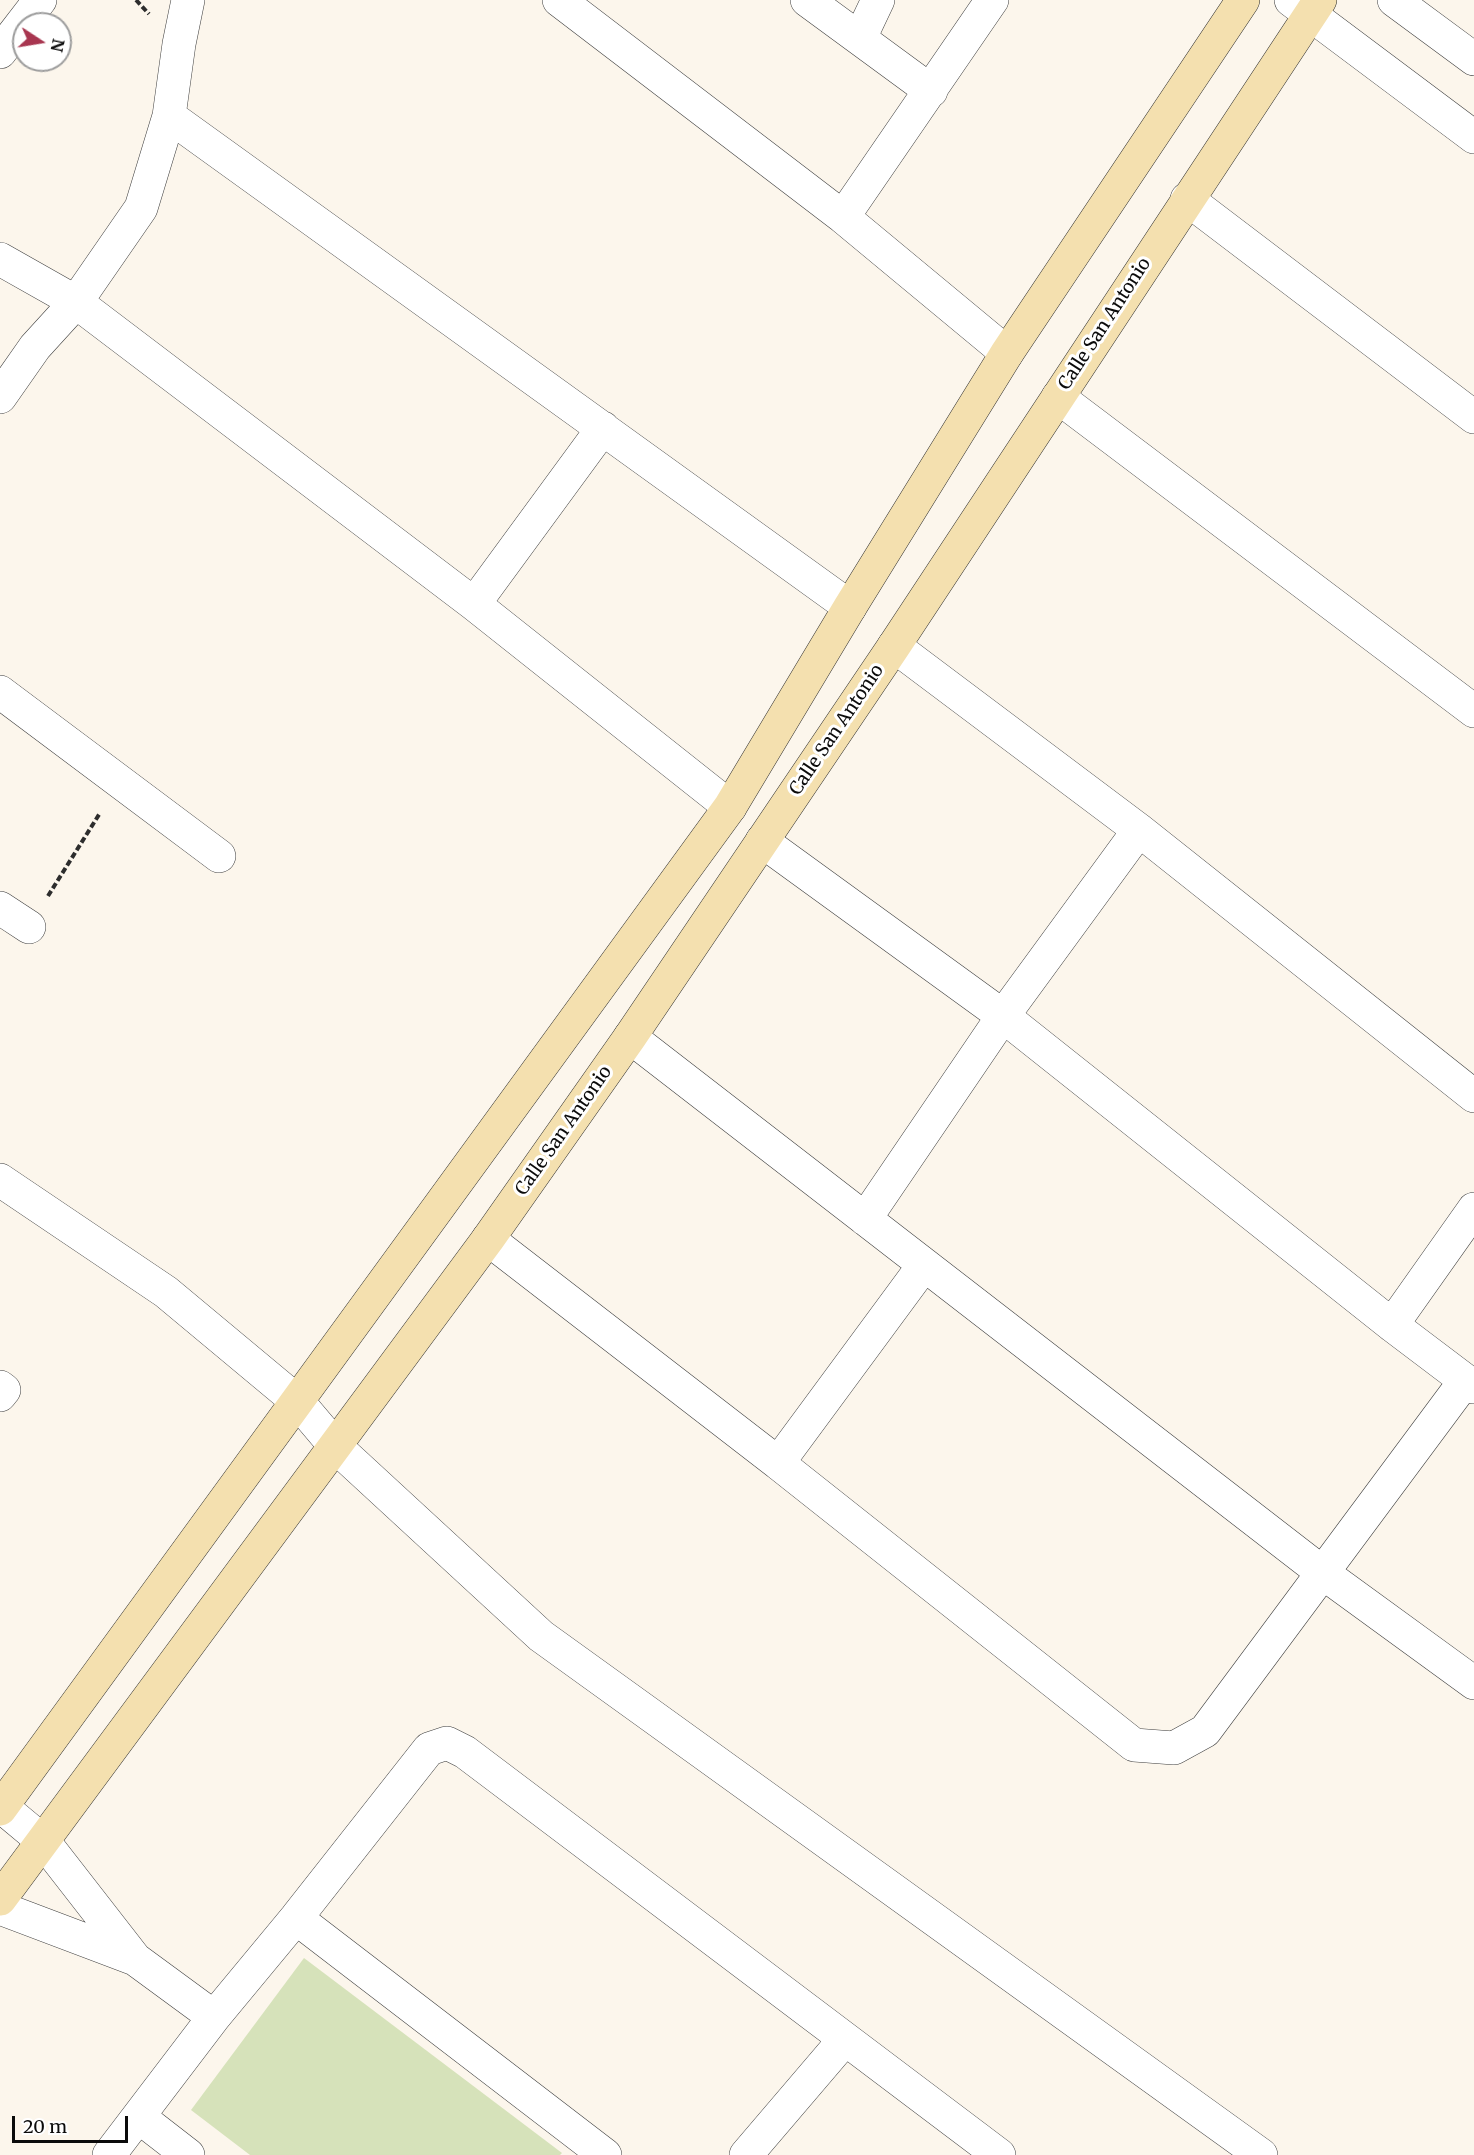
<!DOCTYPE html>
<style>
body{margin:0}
#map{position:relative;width:1474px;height:2155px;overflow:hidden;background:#fcf6ec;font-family:Merriweather,serif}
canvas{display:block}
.north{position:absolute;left:12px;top:12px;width:60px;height:60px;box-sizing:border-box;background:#fff;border:2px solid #9d9d9d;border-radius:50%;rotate:102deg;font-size:16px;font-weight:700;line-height:24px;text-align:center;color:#0b0b0b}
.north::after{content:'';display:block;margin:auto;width:21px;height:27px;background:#a83650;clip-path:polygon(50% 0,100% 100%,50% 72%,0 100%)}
.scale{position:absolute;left:12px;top:2116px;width:116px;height:27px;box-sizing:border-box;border:3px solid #0b0b0b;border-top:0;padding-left:8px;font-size:18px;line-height:21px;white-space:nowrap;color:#0b0b0b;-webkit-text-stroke:4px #fff;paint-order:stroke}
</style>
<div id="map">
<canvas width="1474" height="2155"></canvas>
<div class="north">N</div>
<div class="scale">20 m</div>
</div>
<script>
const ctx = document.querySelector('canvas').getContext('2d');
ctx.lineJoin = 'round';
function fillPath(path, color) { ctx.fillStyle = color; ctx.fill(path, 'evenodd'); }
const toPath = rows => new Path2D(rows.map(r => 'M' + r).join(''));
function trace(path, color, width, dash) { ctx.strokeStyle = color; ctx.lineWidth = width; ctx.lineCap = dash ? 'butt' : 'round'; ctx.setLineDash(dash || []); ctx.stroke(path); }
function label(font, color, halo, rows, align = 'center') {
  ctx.font = font + ' Merriweather,serif'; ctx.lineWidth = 6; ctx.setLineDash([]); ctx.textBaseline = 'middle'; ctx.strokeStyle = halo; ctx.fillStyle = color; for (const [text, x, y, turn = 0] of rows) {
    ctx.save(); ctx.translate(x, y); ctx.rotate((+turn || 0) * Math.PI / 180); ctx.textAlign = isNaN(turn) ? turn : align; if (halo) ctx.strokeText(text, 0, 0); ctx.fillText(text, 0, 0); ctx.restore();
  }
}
fillPath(toPath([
 [304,1958,562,2153,560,2155,250,2155,191,2110]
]), '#d6e2ba');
const street = toPath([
 [559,0,843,217,1007,353],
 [807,0,931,91],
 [1291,0,1474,137],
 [1394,0,1474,59],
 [860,38,878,0],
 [0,52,40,0],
 [169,116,850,607],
 [1187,199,1474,417],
 [843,217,992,0],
 [0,259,76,302,474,604,730,807],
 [0,397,35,347,76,302,141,208,169,116,179,44,188,0],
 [1058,397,1474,711],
 [474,604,603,428],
 [894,646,1139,830,1474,1096],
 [0,692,219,856],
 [1139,830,1003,1016,1392,1325,1474,1387],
 [762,841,1003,1016,865,1219],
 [0,908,29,927],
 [630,1037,1323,1573,1474,1683],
 [0,1180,166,1292,298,1402,336,1447,541,1636,1261,2155],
 [488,1239,778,1463,924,1265],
 [1392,1325,1474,1209],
 [0,1387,4,1390,0,1395],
 [778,1463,1134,1745,1174,1748,1205,1731,1465,1381],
 [2,1807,44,1842,135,1959,214,2017],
 [0,1908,135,1959],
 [296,1918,605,2155],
 [139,2117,188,2155],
 [109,2155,214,2017,296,1918,429,1749,447,1743,465,1752,999,2155],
 [746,2155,845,2039]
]);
const secondary = toPath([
 [0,1809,730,807,850,607,1007,353,1243,0],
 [0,1899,488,1239,630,1037,894,646,1320,0]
]);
trace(street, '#3e3e3e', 34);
trace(secondary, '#2d2d2d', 34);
trace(toPath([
 [136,0,149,14],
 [48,896,100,813]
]), '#2d2d2d', 4, [6, 3]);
trace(street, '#fff', 33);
trace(secondary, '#f4e0af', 33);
label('18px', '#0b0b0b', '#fff', [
 ["Calle San Antonio",1105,324,-57],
 ["Calle San Antonio",837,730,-56],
 ["Calle San Antonio",564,1131,-55]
]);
</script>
